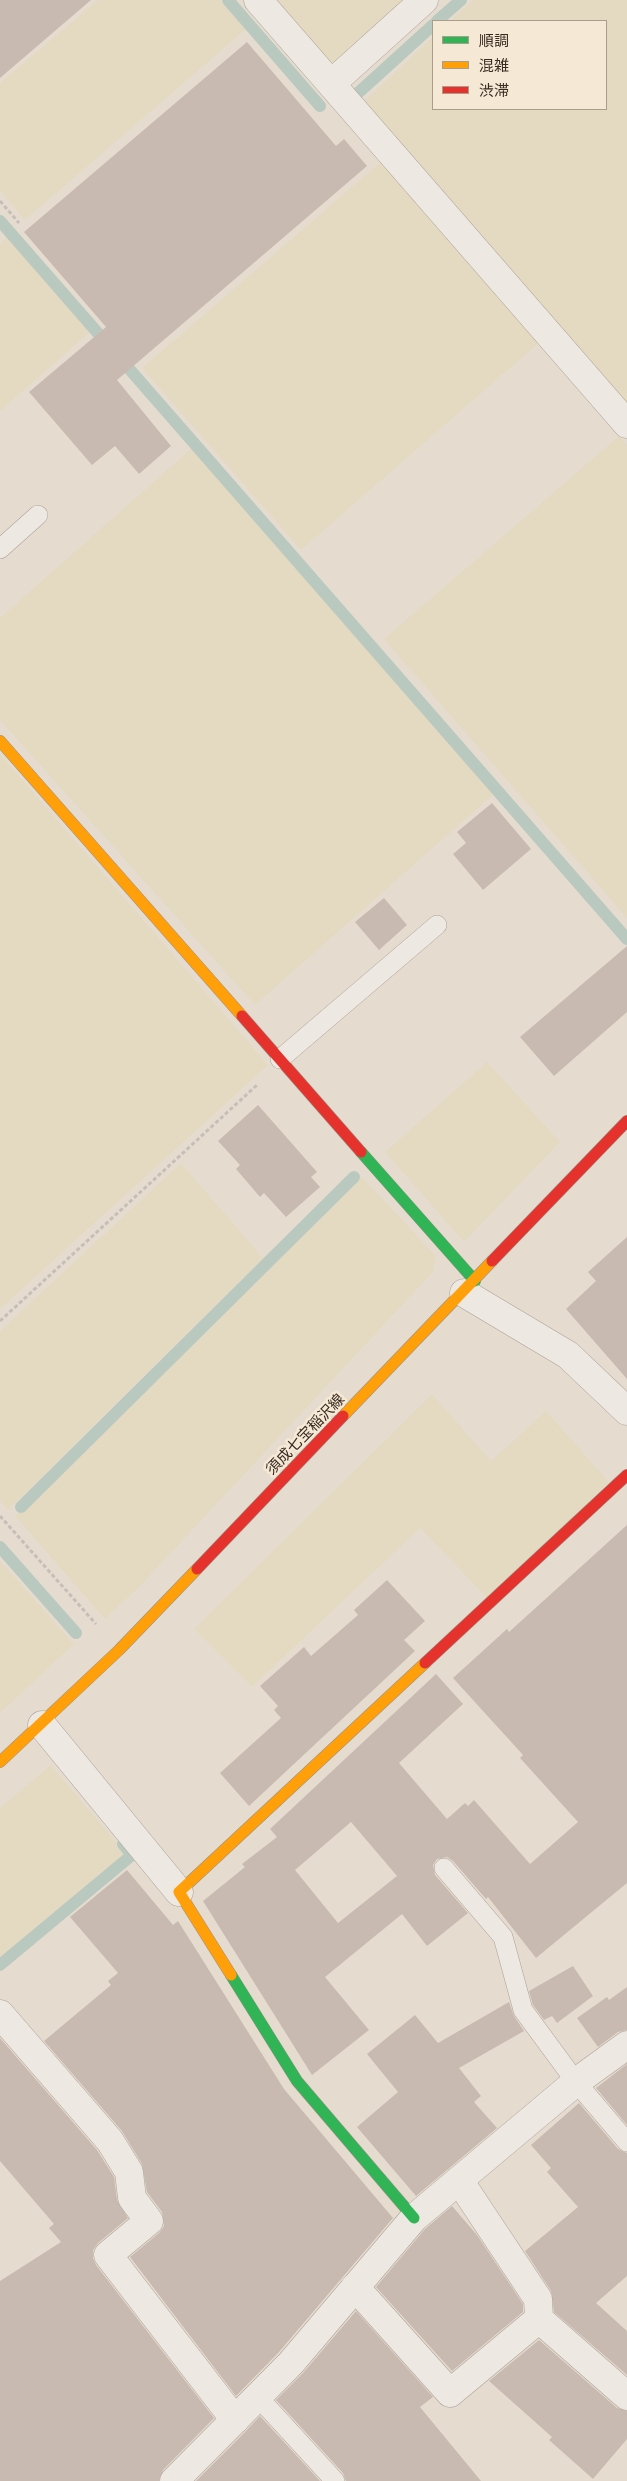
<!DOCTYPE html>
<meta charset="utf-8">
<style>
body{margin:0}
#map{position:relative;width:627px;height:2481px;overflow:hidden;background:#e5dccf;font-family:"Source Serif 4","Noto Sans JP",serif}
canvas{display:block}
.legend{position:absolute;left:432px;top:20px;width:175px;height:90px;box-sizing:border-box;background:#f5e9d6;border:1px solid #aa9d8d;margin:0;padding:6px 9px;list-style:none;font-size:15px;color:#392a20}
.legend li{display:flex;align-items:center;gap:10px;height:25px}
.legend b{width:25px;border:1px solid #aa9d8d}
</style>
<div id="map">
<canvas width="627" height="2481"></canvas>
<ul class="legend">
<li><b style="height:6px;background:#30b455"></b>順調</li>
<li><b style="height:6px;background:#ff9f0a"></b>混雑</li>
<li><b style="height:6px;background:#e5322d"></b>渋滞</li>
</ul>
</div>
<script>
const ctx = document.querySelector('canvas').getContext('2d');
ctx.lineJoin = 'round';
function fillPath(path, color) { ctx.fillStyle = color; ctx.fill(path, 'evenodd'); }
const toPath = rows => new Path2D(rows.map(r => 'M' + r).join(''));
function trace(path, color, width, dash) { ctx.strokeStyle = color; ctx.lineWidth = width; ctx.lineCap = dash ? 'butt' : 'round'; ctx.setLineDash(dash || []); ctx.stroke(path); }
function label(font, color, halo, rows, align = 'center') {
  ctx.font = font + ' "Source Serif 4","Noto Sans JP",serif'; ctx.lineWidth = 5; ctx.setLineDash([]); ctx.textBaseline = 'middle'; ctx.strokeStyle = halo; ctx.fillStyle = color; for (const [text, x, y, turn = 0] of rows) {
    ctx.save(); ctx.translate(x, y); ctx.rotate((+turn || 0) * Math.PI / 180); ctx.textAlign = isNaN(turn) ? turn : align; if (halo) ctx.strokeText(text, 0, 0); ctx.fillText(text, 0, 0); ctx.restore();
  }
}
fillPath(toPath([
 [98,0,220,0,246,29,25,220,0,191,0,83],
 [272,0,410,0,342,61,326,62],
 [473,0,627,0,627,416,359,106,433,37,433,109,606,109,606,21,450,21],
 [381,162,540,342,301,550,142,368],
 [8,237,90,332,0,411,0,244],
 [619,436,627,445,627,918,384,639],
 [192,448,495,793,255,1005,0,720,0,618],
 [0,754,268,1065,0,1309],
 [487,1062,560,1142,464,1242,385,1152],
 [181,1163,263,1258,8,1510,0,1501,0,1331],
 [361,1176,436,1256,433,1272,140,1586,105,1619,15,1516],
 [432,1394,491,1461,546,1411,609,1482,489,1600,420,1528,252,1687,194,1629],
 [0,1561,74,1644,0,1713],
 [51,1765,126,1854,0,1960,0,1808]
]), '#e4d9c1');
trace(toPath([
 [228,0,320,106],
 [437,21,461,0],
 [358,93,433,25],
 [0,221,627,939],
 [21,1507,354,1177],
 [0,1547,76,1633],
 [0,1965,132,1855,123,1844]
]), '#bac9bf', 12);
fillPath(toPath([
 [0,0,91,0,0,78],
 [247,42,336,146,344,139,367,166,117,380,171,446,139,474,115,446,92,465,29,392,106,327,24,232],
 [492,803,531,849,483,890,453,854,466,843,457,832],
 [384,898,407,925,379,950,355,922],
 [627,946,627,1012,554,1076,520,1037],
 [258,1105,317,1172,311,1177,320,1187,286,1217,264,1193,260,1197,236,1169,240,1165,218,1141],
 [627,1237,627,1379,566,1309,596,1281,588,1272],
 [627,1525,627,1883,536,1958,488,1897,486,1899,453,1861,447,1857,437,1859,433,1865,435,1875,468,1913,427,1946,402,1914,325,1977,369,2030,312,2075,203,1901,245,1867,242,1864,277,1837,270,1829,436,1674,463,1704,399,1763,447,1819,465,1803,468,1806,474,1800,530,1864,578,1822,520,1758,523,1755,453,1678,507,1629,509,1632],
 [351,1822,397,1876,338,1923,295,1870],
 [387,1580,425,1621,404,1640,415,1651,249,1806,220,1773,281,1718,274,1710,278,1706,260,1686,304,1647,311,1656,358,1615,354,1610],
 [127,1870,173,1925,178,1921,284,2089,393,2218,279,2352,236,2396,130,2257,159,2233,164,2226,162,2212,147,2192,142,2164,122,2131,44,2041,111,1985,108,1981,118,1973,70,1917],
 [573,1966,593,1996,557,2023,552,2016,544,2020,533,2005,529,1991],
 [627,1987,627,2030,618,2032,598,2047,577,2018,607,1997,609,2000],
 [509,2002,514,2016,524,2031,459,2068,481,2096,474,2102,497,2128,416,2196,357,2127,398,2092,367,2054,415,2015,438,2043],
 [0,2038,97,2150,114,2177,117,2200,128,2218,98,2243,93,2250,93,2258,96,2265,214,2418,163,2470,159,2481,0,2481,0,2281,61,2242,49,2228,54,2224,0,2161],
 [627,2064,627,2125,596,2088],
 [579,2103,618,2149,627,2153,627,2276,596,2303,627,2331,627,2375,554,2312,551,2291,525,2251,578,2207,547,2172,551,2168,531,2145],
 [452,2206,477,2235,523,2304,523,2312,452,2371,376,2287,425,2229],
 [356,2311,433,2397,420,2407,481,2481,346,2481,343,2473,276,2400,303,2373],
 [539,2340,617,2408,627,2411,627,2439,593,2479,549,2440,552,2437,489,2381],
 [260,2416,320,2481,196,2481,245,2432]
]), '#c8bab0');
const lane = toPath([
 [0,549,38,515],
 [280,1059,437,925],
 [444,1868,503,1937,523,2010,576,2082,627,2142],
 [258,2397,335,2481]
]);
const street = toPath([
 [258,0,627,424],
 [331,84,424,0],
 [464,1293,568,1355,627,1411],
 [42,1725,179,1892],
 [0,2014,110,2141,129,2172,132,2198,149,2221,108,2255,235,2420],
 [459,2180,538,2299,539,2319],
 [355,2287,450,2393,539,2319,627,2396],
 [174,2481,291,2363,414,2218,576,2082,627,2045]
]);
const fast = toPath([
 [361,1152,475,1281],
 [231,1975,297,2081,414,2218]
]);
const slow = toPath([
 [0,741,242,1016],
 [343,1416,492,1261],
 [0,1762,119,1650,197,1569],
 [231,1975,179,1892,425,1663]
]);
const jam = toPath([
 [242,1016,361,1152],
 [492,1261,627,1121],
 [197,1569,343,1416],
 [425,1663,627,1475]
]);
trace(lane, '#aba298', 20);
trace(street, '#aba298', 29);
trace(fast, '#9a9188', 12);
trace(slow, '#9a9188', 12);
trace(jam, '#9a9188', 12);
trace(toPath([
 [0,201,19,223],
 [0,1321,257,1085],
 [0,1516,96,1624]
]), '#c6bfb8', 3, [4, 2.5]);
trace(lane, '#ede8e1', 19);
trace(street, '#ede8e1', 28);
trace(fast, '#30b455', 11);
trace(slow, '#ff9f0a', 11);
trace(jam, '#e5322d', 11);
label('15px', '#392a20', '#f5e9d6', [
 ["須成七宝稲沢線",306,1435,-46]
]);
</script>
